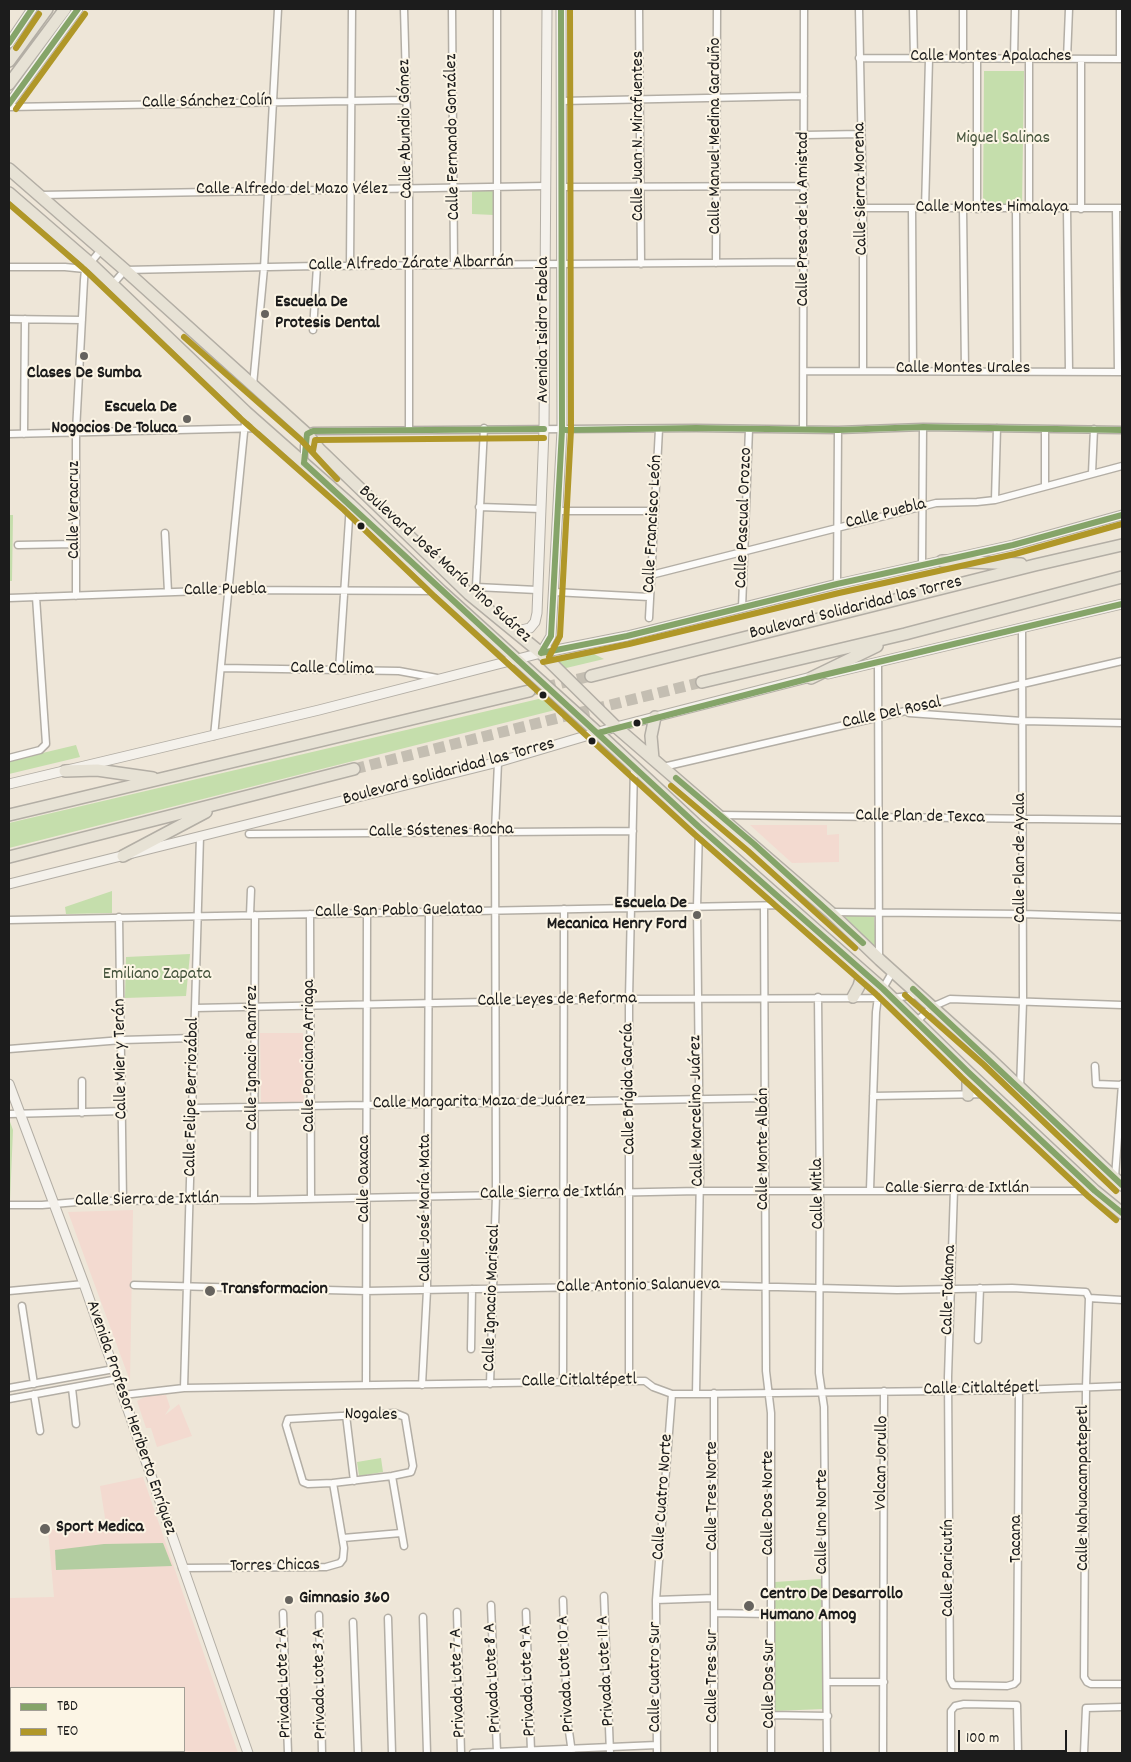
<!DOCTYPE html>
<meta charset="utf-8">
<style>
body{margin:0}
#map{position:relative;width:1131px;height:1762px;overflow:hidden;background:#eee6d8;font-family:Dekko,sans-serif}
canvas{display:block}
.frame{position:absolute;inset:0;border:10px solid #1c1c1c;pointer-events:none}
.legend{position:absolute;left:10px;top:1687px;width:175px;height:65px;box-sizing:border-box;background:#fcf5e5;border:1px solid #a29e95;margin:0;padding:6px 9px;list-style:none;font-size:15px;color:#1c1c1c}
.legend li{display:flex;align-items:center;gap:10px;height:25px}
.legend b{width:25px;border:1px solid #a29e95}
.scale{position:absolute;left:958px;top:1730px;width:109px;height:22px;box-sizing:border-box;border:2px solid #1c1c1c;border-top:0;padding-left:6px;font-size:15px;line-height:18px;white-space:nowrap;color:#1c1c1c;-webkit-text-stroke:4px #fcf5e5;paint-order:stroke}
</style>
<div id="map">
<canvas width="1131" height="1762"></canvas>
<div class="frame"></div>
<ul class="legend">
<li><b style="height:6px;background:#85a469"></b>TBD</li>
<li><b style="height:6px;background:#b09728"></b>TEO</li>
</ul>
<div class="scale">100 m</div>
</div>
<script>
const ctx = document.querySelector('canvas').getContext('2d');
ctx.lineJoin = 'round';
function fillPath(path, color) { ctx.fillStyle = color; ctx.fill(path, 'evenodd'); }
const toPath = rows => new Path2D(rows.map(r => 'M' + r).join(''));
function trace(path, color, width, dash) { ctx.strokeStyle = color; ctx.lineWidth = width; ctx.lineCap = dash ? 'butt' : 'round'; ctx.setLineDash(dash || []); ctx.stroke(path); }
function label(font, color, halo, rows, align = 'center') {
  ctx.font = font + ' Dekko,sans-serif'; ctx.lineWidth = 4; ctx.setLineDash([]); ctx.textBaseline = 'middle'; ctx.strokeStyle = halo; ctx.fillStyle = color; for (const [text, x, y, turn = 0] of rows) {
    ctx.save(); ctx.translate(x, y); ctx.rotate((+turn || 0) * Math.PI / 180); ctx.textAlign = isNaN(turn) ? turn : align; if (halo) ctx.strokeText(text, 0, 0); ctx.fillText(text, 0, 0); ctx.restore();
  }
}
fillPath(toPath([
 [750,825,827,825,827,835,839,834,839,862,792,863],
 [260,1033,303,1033,304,1102,261,1103],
 [133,1210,130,1381,68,1212],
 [148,1395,166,1395,170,1407,165,1415,179,1404,192,1436,157,1447,151,1428,146,1428,137,1401],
 [143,1477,238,1753,102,1753,101,1751,184,1751,184,1688,11,1688,11,1698,9,1699,9,1598,54,1597,48,1530,106,1524,100,1486]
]), '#f3dad0');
fillPath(toPath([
 [984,71,1024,71,1022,208,983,208],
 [494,190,494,215,472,214,472,191],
 [9,515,13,515,12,581,9,581],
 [590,652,604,659,562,669,558,660],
 [547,697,559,709,9,848,9,823],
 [76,745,80,757,9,774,9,761],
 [112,891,112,913,66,914,65,907],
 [843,915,874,916,876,948],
 [190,954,186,996,125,998,126,957],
 [9,1119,13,1130,10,1201,9,1201],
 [381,1458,383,1472,359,1476,357,1462],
 [821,1579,823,1709,775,1711,775,1582]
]), '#c5deac');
fillPath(toPath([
 [163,1543,172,1566,56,1570,55,1550,104,1544]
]), '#b3cda1');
trace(toPath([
 [529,691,591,676],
 [354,769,702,682]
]), '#c4beb2', 11, [11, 5.5]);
const street = toPath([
 [404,9,409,190,409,429],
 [452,9,454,265],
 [497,9,497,265],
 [639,9,641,264],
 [859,9,863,208,863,370],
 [913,9,914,58],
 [859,58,1122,59],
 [963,59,963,9],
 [977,59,977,209],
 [1014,59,1015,9],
 [1067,59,1069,9],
 [1120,59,1120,9],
 [561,101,804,96],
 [9,107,406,100],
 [805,135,861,134],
 [563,187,805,186],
 [41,195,545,186],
 [863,208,1122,208],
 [1116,208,1118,372],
 [912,209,913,370],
 [925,209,929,59],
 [963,209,965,370],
 [1029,209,1029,59],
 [1067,209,1069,371],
 [1081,209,1081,59],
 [1016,210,1017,371],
 [716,263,717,9],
 [350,266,352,9],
 [9,267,65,267,85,269],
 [113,284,125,270,317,266,805,262],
 [9,319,82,320],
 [313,330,317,266],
 [804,371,1122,372],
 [253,385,264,268,278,9],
 [484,428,476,587,537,590],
 [803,429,804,9],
 [9,434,262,428],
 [24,434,25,319],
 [304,463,304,446,307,434,313,431,696,428,838,430,923,427,1122,430],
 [1092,473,1094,429],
 [1045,486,1045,429],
 [995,500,997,428],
 [479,507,541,509],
 [558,511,655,511],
 [165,533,168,592],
 [18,545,76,544],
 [922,565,923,427],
 [651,575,936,503,977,502,995,500,1122,466],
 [837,584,838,430],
 [554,592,649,597],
 [76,596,76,431,84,280,85,269,101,250],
 [9,598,230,590,440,591],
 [742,608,749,429],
 [649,618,659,429],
 [878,662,879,958],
 [222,668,399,671,437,678],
 [339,670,350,504],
 [909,713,1022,721,1122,723],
 [214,736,246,412],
 [9,758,40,750,46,744,36,597],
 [663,767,1122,661],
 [719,815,1122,820],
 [249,834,633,831],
 [764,906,766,1371,771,1413,771,1753],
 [831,912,1022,914,1122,917],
 [310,914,311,1199],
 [250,915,251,890],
 [119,917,123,1201],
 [9,920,786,905],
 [818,997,820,1197,819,1373,824,1407,827,1753],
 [195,1008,629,999,891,998,918,995],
 [916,1022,932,1007,950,999,1122,1005],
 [9,1049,122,1040,194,1038],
 [1095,1066,1096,1084,1122,1085],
 [82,1081,82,1113],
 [1020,1089,1023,1002,1022,628],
 [873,1096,991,1094],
 [193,1108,765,1098],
 [9,1114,123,1111],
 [1115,1177,1122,1084],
 [954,1189,948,1377,950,1679,953,1685,1007,1686,1014,1684,1017,1681,1019,1390],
 [870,1190,876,1012,878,997,893,971],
 [254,1200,255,915],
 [9,1205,42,1205,89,1201,254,1200,699,1191,1094,1191],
 [134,1285,365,1291,698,1285,897,1290,1012,1288,1086,1292,1089,1298,1086,1387,1084,1677,1087,1682,1091,1684,1122,1684],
 [9,1291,84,1284],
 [1089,1298,1122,1300],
 [22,1306,34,1384],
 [978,1340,980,1288],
 [471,1349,472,1289],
 [629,1381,629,999,634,767],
 [563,1382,564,909],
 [490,1384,496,1195,495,831,498,762],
 [366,1385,367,913],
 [422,1385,427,1290,429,912],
 [9,1388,114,1369],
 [72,1388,76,1424],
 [184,1388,200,836],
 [34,1394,40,1431],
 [696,1394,700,1174,697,907,699,828],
 [123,1395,184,1388,629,1381,645,1381,653,1387,672,1394,696,1394,1019,1390,1122,1386],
 [9,1399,118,1379],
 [395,1413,405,1417,413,1466,411,1472,392,1476,333,1483,308,1484,303,1482,286,1425,288,1419,395,1413],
 [346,1415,354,1481],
 [392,1476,404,1546],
 [343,1538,401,1533],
 [182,1568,326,1567,340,1563,343,1559,344,1548,333,1483],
 [604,1596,610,1753],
 [563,1600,567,1717,572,1753],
 [656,1600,714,1598],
 [491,1605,497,1752],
 [457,1612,461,1753],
 [526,1612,531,1751],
 [283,1613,288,1753],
 [714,1613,770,1614],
 [319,1615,322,1753],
 [423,1617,427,1753],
 [388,1618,392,1753],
 [353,1622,358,1753],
 [827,1682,884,1682],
 [771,1715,828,1716],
 [473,1753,657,1745],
 [657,1753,656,1600,672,1394],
 [714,1753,714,1393],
 [883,1753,884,1391],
 [951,1753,951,1711,955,1706,964,1704,1017,1705,1018,1753],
 [1084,1753,1086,1708,1122,1707]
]);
const secondary = toPath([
 [9,43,32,9],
 [9,104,78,9],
 [510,628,521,630,530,628,535,622,537,613,544,429,547,9],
 [541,653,551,636,562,430,561,9],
 [828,674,1122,604],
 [9,784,319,710,541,653,627,636,837,584,1013,545,1122,515],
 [9,884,498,762,616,727,815,676],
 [9,1084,84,1284,248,1753]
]);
const highway = toPath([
 [9,61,47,9],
 [9,84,65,9],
 [9,169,125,270,307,434,319,449,469,594,541,653,616,727,830,912,880,960,990,1059,1122,1185],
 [9,193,90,263,246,412,350,504,441,591,598,733,699,827,883,989,968,1072,1095,1191,1122,1213],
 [942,561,1021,564],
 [591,676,1035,565,1122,545],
 [811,678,877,646],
 [702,682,905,634,1122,577],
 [653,759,651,736,655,717],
 [65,771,97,770,153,778],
 [9,815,529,691],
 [123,856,206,812],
 [9,857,354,769],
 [853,997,859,986,863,972],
 [968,1072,968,1095]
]);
trace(street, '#b3aea5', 9);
trace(secondary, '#b3aea5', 11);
trace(highway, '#b3aea5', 14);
trace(street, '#fcfbf9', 6);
trace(secondary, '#f4f1eb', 9);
trace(highway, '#e7e2d5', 11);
trace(toPath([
 [9,43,32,9],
 [9,104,78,9],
 [562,430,696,428,838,430,923,427,1122,430],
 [304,463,699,827,883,989,968,1072,1095,1191,1122,1213],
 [304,463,307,434,313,431,544,429],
 [541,653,551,636,562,430,561,9],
 [541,653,627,636,837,584,1013,545,1122,515],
 [598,733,811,678,1122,604],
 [676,778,754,844,863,943],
 [913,989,1122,1185]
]), '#85a469', 6);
trace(toPath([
 [16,48,39,14],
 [16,109,85,14],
 [9,204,84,269,240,418,344,510,435,597,693,833,877,995,962,1078,1089,1197,1116,1220],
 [184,337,301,440,337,479],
 [313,451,315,440,544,438],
 [549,657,560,636,571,430,570,9],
 [543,662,629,644,839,593,1015,554,1122,524],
 [671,786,748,851,855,948],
 [905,995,984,1065,1116,1191]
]), '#b09728', 6);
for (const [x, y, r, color] of [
 [265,314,5,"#66635e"],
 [84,356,5,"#66635e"],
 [187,419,5,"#66635e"],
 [361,526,4.5,"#1c1c1c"],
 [543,695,4.5,"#1c1c1c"],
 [637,723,4.5,"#1c1c1c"],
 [592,741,4.5,"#1c1c1c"],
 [697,915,5,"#66635e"],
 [210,1291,6,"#66635e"],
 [45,1529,6,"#66635e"],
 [289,1600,5,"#66635e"],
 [749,1606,6,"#66635e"]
]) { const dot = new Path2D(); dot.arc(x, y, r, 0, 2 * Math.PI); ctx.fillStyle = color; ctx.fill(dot); trace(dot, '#fcf5e5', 2); }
label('18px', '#1c1c1c', '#fcf5e5', [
 ["Calle Montes Apalaches",991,58],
 ["Calle Sánchez Colín",207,103,-1],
 ["Calle Abundio Gómez",407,129,-91],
 ["Calle Juan N. Mirafuentes",640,136,-90],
 ["Calle Manuel Medina Garduño",717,136,-90],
 ["Calle Fernando González",454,137,-91],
 ["Calle Sierra Morena",862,189,-91],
 ["Calle Alfredo del Mazo Vélez",292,191],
 ["Calle Montes Himalaya",992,209],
 ["Calle Presa de la Amistad",805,219,-90],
 ["Calle Alfredo Zárate Albarrán",411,265,-1],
 ["Avenida Isidro Fabela",545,330,-90],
 ["Calle Montes Urales",963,370],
 ["Calle Veracruz",76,510,-90],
 ["Calle Puebla",886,515,-14],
 ["Calle Pascual Orozco",745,518,-88],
 ["Calle Francisco León",654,524,-87],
 ["Boulevard José María Pino Suárez",444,565,42],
 ["Calle Puebla",225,591,-1],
 ["Boulevard Solidaridad las Torres",856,609,-14],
 ["Calle Colima",332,670,1],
 ["Calle Del Rosal",892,714,-12],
 ["Boulevard Solidaridad las Torres",449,773,-15],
 ["Calle Plan de Texca",920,818,1],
 ["Calle Sóstenes Rocha",441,832,-1],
 ["Calle Plan de Ayala",1022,858,-90],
 ["Calle San Pablo Guelatao",399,912,-1],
 ["Calle Leyes de Reforma",557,1001,-1],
 ["Calle Ponciano Arriaga",311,1056,-90],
 ["Calle Ignacio Ramírez",254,1058,-90],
 ["Calle Mier y Terán",122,1059,-91],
 ["Calle Brígida García",630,1089,-91],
 ["Calle Felipe Berriozábal",193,1097,-89],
 ["Calle Margarita Maza de Juárez",479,1103,-1],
 ["Calle Marcelino Juárez",698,1111,-91],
 ["Calle Monte Albán",765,1149,-90],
 ["Calle Oaxaca",366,1179,-90],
 ["Calle Sierra de Ixtlán",957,1190],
 ["Calle Sierra de Ixtlán",552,1194,-1],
 ["Calle Mitla",819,1194,-91],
 ["Calle Sierra de Ixtlán",147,1201,-1],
 ["Calle José María Mata",427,1208,-90],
 ["Calle Antonio Salanueva",638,1287,-1],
 ["Calle Takama",950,1290,-88],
 ["Calle Ignacio Mariscal",493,1298,-88],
 ["Calle Citlaltépetl",579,1382,-1],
 ["Calle Citlaltépetl",981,1390,-1],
 ["Nogales",371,1416,1],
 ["Avenida Profesor Heriberto Enríquez",130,1418,71],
 ["Volcan Jorullo",883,1463,-89],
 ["Calle Nahuacampatepetl",1085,1488,-90],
 ["Calle Tres Norte",714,1496,-90],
 ["Calle Cuatro Norte",664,1497,-86],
 ["Calle Dos Norte",770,1503,-90],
 ["Calle Uno Norte",824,1522,-90],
 ["Tacana",1018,1539,-90],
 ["Torres Chicas",275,1567,-1],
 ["Calle Paricutín",950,1568,-90],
 ["Privada Lote 11 A",607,1671,-93],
 ["Privada Lote 10 A",567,1674,-93],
 ["Calle Tres Sur",714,1676,-90],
 ["Calle Cuatro Sur",657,1677,-90],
 ["Privada Lote 8 A",494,1678,-93],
 ["Privada Lote 9 A",529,1681,-92],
 ["Privada Lote 2 A",285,1683,-92],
 ["Privada Lote 7 A",459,1683,-92],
 ["Privada Lote 3 A",321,1684,-91],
 ["Calle Dos Sur",771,1684,-90]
]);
label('18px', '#45543c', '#fcf5e5', [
 ["Miguel Salinas",1003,140],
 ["Emiliano Zapata",157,976]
]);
label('bold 18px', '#1c1c1c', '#fcf5e5', [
 ["Escuela De",275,304],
 ["Protesis Dental",275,325],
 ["Clases De Sumba",84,375,"center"],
 ["Escuela De",177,409,"right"],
 ["Nogocios De Toluca",177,430,"right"],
 ["Escuela De",687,905,"right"],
 ["Mecanica Henry Ford",687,926,"right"],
 ["Transformacion",221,1291],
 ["Sport Medica",56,1529],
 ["Centro De Desarrollo",760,1596],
 ["Humano Amog",760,1617],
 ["Gimnasio 360",299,1600]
], 'left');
</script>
